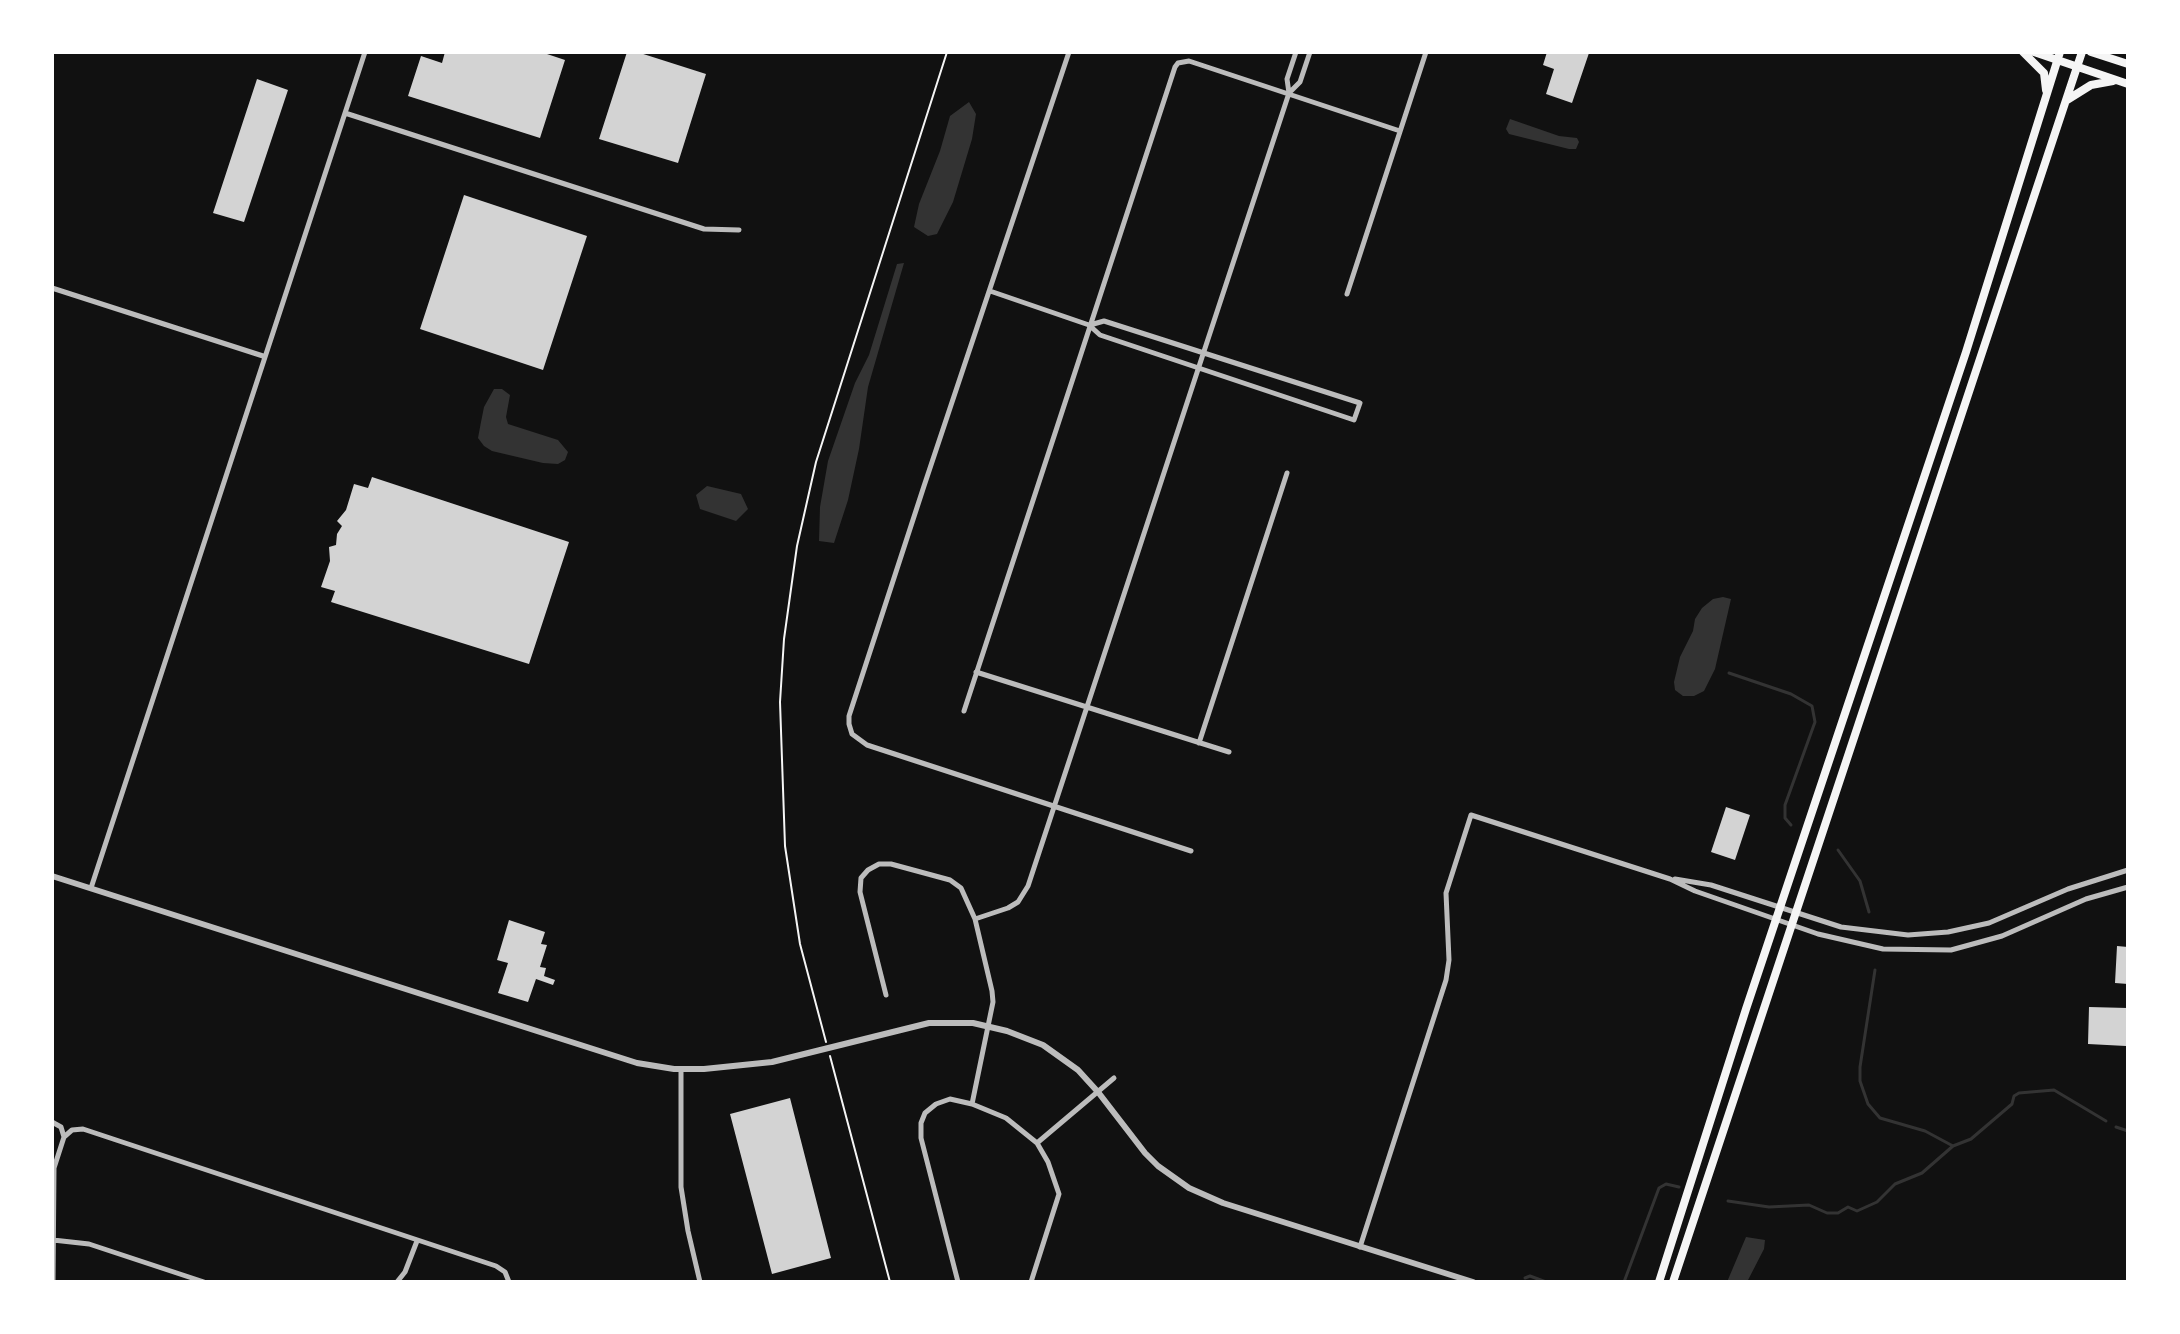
<!DOCTYPE html>
<style>
body{margin:0}
#map{position:relative;width:2180px;height:1334px;overflow:hidden;background:#111;font-family:Quicksand,sans-serif}
canvas{display:block}
.frame{position:absolute;inset:0;border:54px solid #fff;pointer-events:none}
</style>
<div id="map">
<canvas width="2180" height="1334"></canvas>
<div class="frame"></div>
</div>
<script>
const ctx = document.querySelector('canvas').getContext('2d');
ctx.lineJoin = 'round';
function fillPath(path, color) { ctx.fillStyle = color; ctx.fill(path, 'evenodd'); }
const toPath = rows => new Path2D(rows.map(r => 'M' + r).join(''));
function trace(path, color, width, dash) { ctx.strokeStyle = color; ctx.lineWidth = width; ctx.lineCap = dash ? 'butt' : 'round'; ctx.setLineDash(dash || []); ctx.stroke(path); }
fillPath(toPath([
 [969,102,976,114,972,139,953,202,937,234,928,236,914,227,919,204,940,151,950,116],
 [1510,119,1559,136,1577,138,1579,142,1576,149,1569,149,1509,134,1506,129],
 [904,263,868,387,859,449,848,500,834,543,819,541,820,507,828,461,855,383,869,355,897,264],
 [494,389,502,389,510,395,506,417,508,424,558,440,568,452,565,460,558,464,543,463,492,451,484,446,478,438,481,422,484,407],
 [707,486,741,494,748,509,736,521,700,509,696,495],
 [1723,597,1731,599,1715,669,1704,691,1694,696,1683,696,1675,690,1674,682,1680,657,1693,631,1695,619,1702,608,1713,599],
 [1746,1237,1765,1240,1764,1249,1747,1282,1727,1282]
]), '#333');
trace(toPath([
 [1729,673,1791,694,1812,706,1815,722,1785,805,1785,818,1791,825],
 [1838,850,1860,881,1869,912],
 [1875,970,1860,1067,1860,1081,1868,1104,1880,1118,1925,1131,1953,1146],
 [2116,1127,2128,1131],
 [1728,1201,1769,1207,1809,1205,1827,1213,1838,1213,1848,1207,1857,1211,1877,1202,1895,1184,1922,1173,1953,1146,1971,1139,2012,1104,2014,1096,2019,1093,2054,1090,2106,1121],
 [1525,1278,1530,1276,1546,1282],
 [1624,1282,1659,1188,1666,1184,1679,1187]
]), '#333', 3);
fillPath(toPath([
 [445,52,541,52,565,60,540,138,408,96,421,56,442,63],
 [627,52,637,52,706,74,678,163,599,139],
 [1547,52,1589,53,1572,103,1546,94,1554,69,1543,65],
 [257,79,288,90,244,222,213,213],
 [464,195,587,236,543,370,420,329],
 [372,477,569,542,529,664,331,602,335,591,321,587,330,561,329,547,336,545,337,534,342,526,337,521,346,510,354,484,368,488],
 [1726,807,1750,815,1735,860,1711,852],
 [509,920,545,932,541,944,547,945,540,967,546,968,544,976,555,980,553,985,536,979,528,1002,498,993,508,963,497,960],
 [2117,946,2128,947,2128,984,2115,983],
 [2089,1007,2128,1008,2126,1046,2088,1044],
 [790,1098,831,1258,772,1274,730,1114]
]), '#d3d3d3');
trace(toPath([
 [826,1042,800,944,785,846,780,702,784,639,797,546,816,462,947,52],
 [830,1056,890,1282]
]), '#f5f5f5', 2);
trace(toPath([
 [1069,52,924,486,849,716,849,724,852,734,867,745,1191,851],
 [1290,92,1300,82,1310,52],
 [345,113,704,229,739,230],
 [52,288,263,356],
 [990,291,1089,325,1100,335,1354,420,1360,403,1104,321,1090,325],
 [1347,294,1426,52],
 [976,672,1229,752],
 [964,711,1175,67,1178,63,1189,61,1400,131],
 [1199,743,1287,473],
 [1675,879,1711,885,1841,927,1908,935,1948,932,1989,923,2068,889,2128,870],
 [91,888,365,52],
 [975,919,1008,908,1018,902,1028,886,1289,93,1287,79,1296,52],
 [886,995,860,892,861,878,868,870,879,864,891,864,950,880,961,888,975,919,992,991,993,1002,972,1104],
 [681,1069,681,1187,688,1231,700,1282],
 [52,1122,61,1127,64,1137],
 [1037,1143,1114,1078],
 [53,1240,89,1244,204,1282],
 [1360,1247,1446,980,1449,960,1446,893,1471,815,1670,879,1695,891,1818,934,1883,949,1951,950,2002,936,2086,899,2128,887],
 [53,1282,54,1168,64,1137,72,1130,83,1129,496,1266,505,1272,509,1282],
 [397,1282,405,1272,417,1241],
 [958,1282,921,1138,921,1123,925,1113,936,1104,950,1099,972,1104,1006,1118,1037,1143,1048,1162,1059,1194,1031,1282]
]), '#bcbcbc', 5);
trace(toPath([
 [52,876,637,1063,674,1069,704,1069,772,1062,929,1023,973,1023,1007,1031,1043,1045,1078,1070,1098,1092,1145,1153,1158,1166,1189,1188,1223,1203,1473,1282]
]), '#bcbcbc', 6);
trace(toPath([
 [2023,52,2044,73,2046,90],
 [2034,52,2128,84],
 [2091,52,2128,64],
 [2067,100,2091,85,2113,81],
 [1659,1282,1746,1009,1966,352,2060,52],
 [1673,1282,2082,52]
]), '#f5f5f5', 8);
</script>
